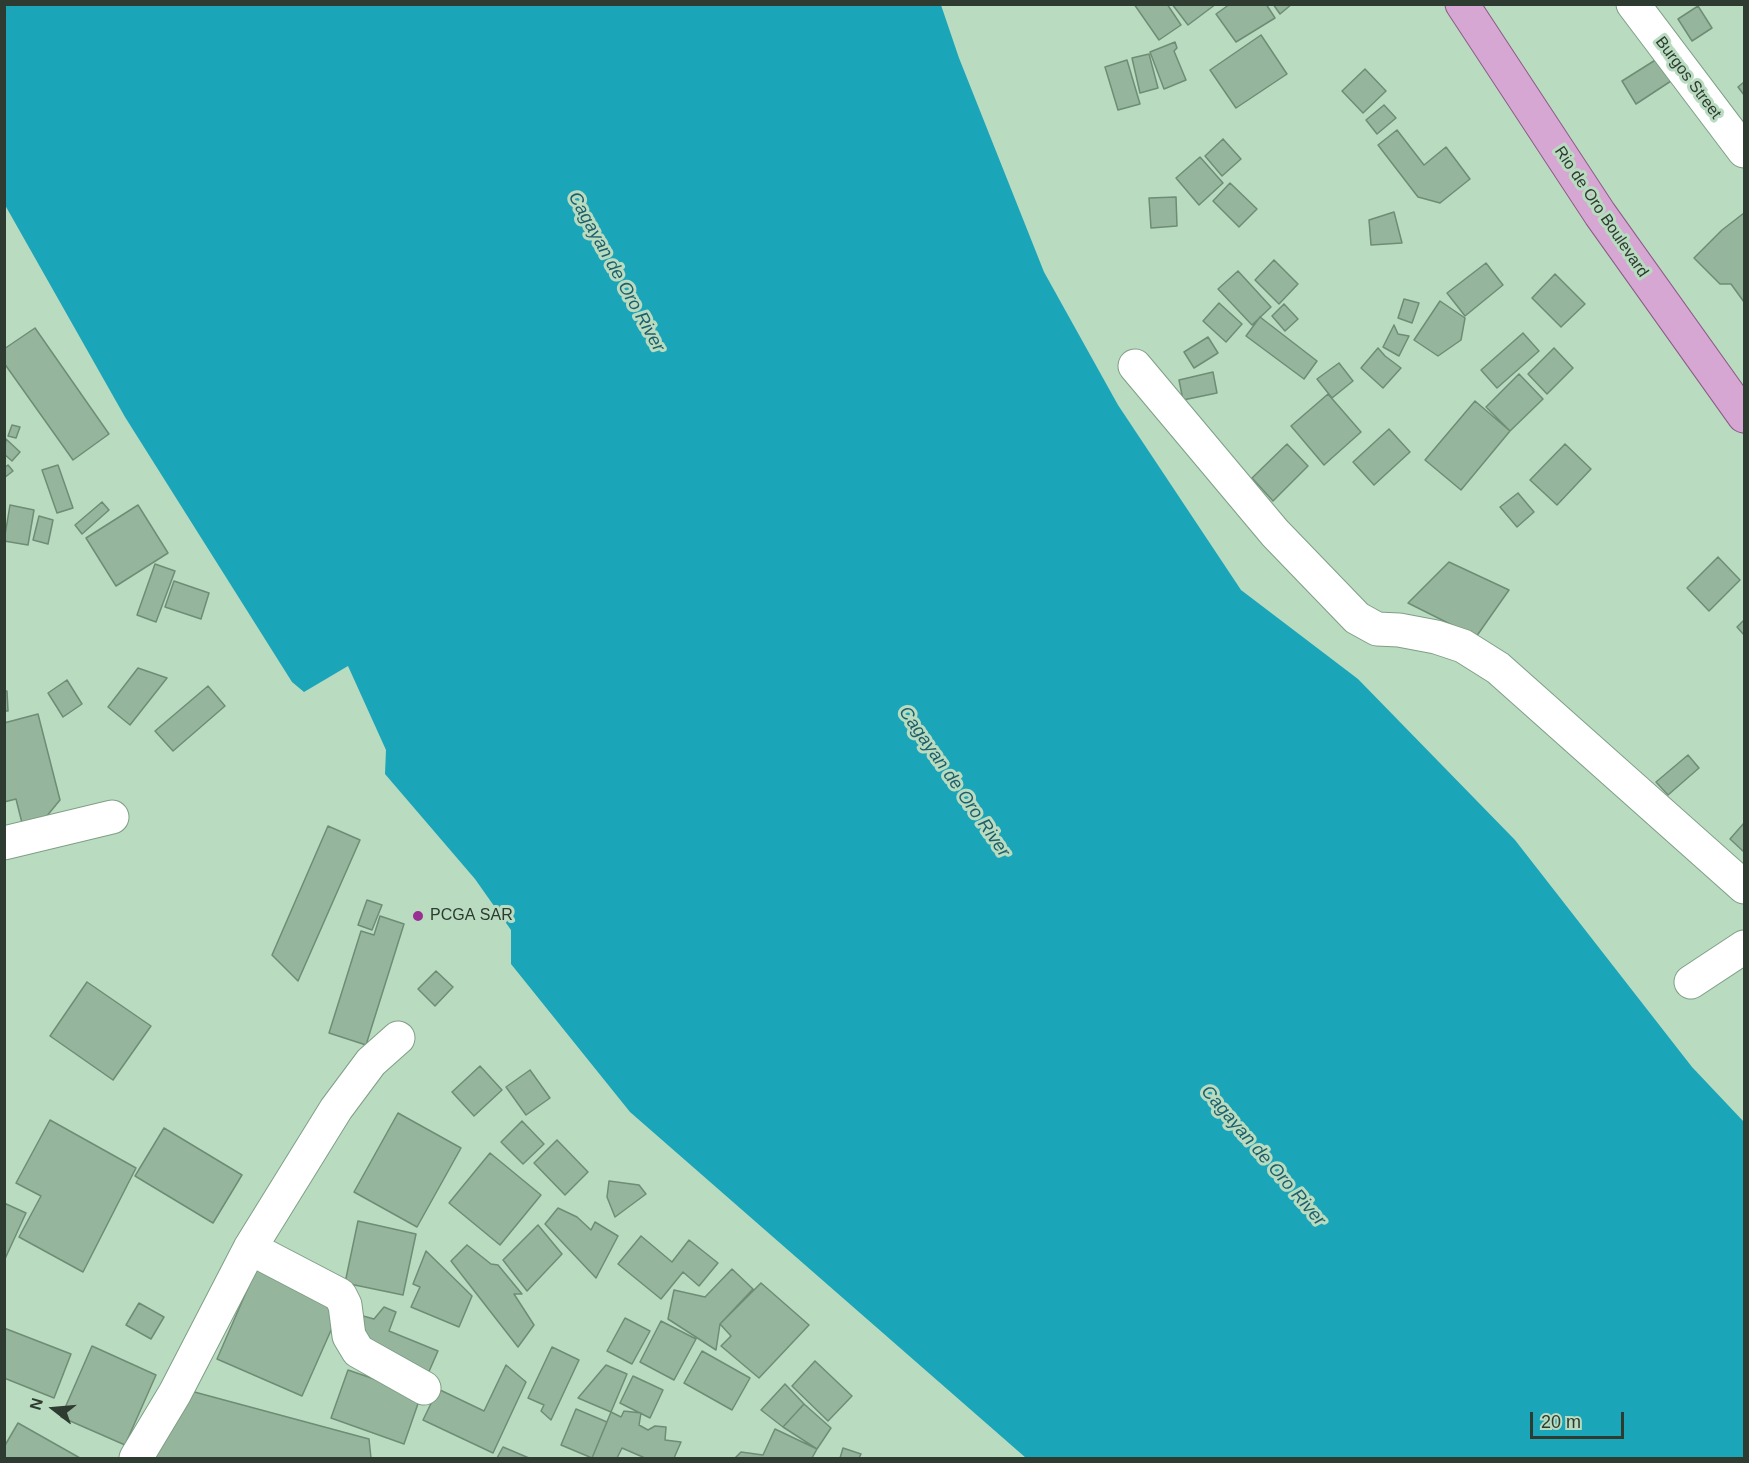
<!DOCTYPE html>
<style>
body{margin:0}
#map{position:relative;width:1749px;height:1463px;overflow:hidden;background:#b9dbc0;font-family:Helvetica,sans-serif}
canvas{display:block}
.frame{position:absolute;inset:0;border:6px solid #2d3b30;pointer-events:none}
.north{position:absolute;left:24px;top:1379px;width:60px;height:60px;-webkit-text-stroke:4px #b9dbc0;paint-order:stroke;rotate:286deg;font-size:16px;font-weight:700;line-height:24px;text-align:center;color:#2d3b30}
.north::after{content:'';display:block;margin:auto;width:21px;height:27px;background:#2d3b30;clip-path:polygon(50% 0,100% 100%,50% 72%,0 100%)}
.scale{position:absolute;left:1530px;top:1412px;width:94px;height:27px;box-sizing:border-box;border:3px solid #2d3b30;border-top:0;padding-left:8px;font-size:18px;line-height:21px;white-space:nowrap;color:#2d3b30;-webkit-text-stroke:4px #b9dbc0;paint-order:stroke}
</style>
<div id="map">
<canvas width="1749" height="1463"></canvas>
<div class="frame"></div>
<div class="north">N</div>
<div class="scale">20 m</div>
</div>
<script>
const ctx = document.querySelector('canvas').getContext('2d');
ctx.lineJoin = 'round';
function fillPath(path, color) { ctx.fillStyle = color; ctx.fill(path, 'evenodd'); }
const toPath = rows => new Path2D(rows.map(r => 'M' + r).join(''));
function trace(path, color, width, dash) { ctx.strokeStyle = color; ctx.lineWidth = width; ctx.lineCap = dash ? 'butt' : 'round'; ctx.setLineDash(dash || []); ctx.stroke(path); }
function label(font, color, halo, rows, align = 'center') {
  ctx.font = font + ' Helvetica,sans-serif'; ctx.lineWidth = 6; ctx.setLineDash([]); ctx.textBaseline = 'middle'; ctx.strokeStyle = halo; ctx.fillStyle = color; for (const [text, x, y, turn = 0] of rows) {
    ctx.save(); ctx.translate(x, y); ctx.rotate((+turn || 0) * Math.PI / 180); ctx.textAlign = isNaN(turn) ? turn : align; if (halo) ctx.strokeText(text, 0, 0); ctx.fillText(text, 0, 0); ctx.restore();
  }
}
fillPath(toPath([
 [4,5,941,5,959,58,1044,272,1118,405,1241,590,1358,679,1515,840,1692,1067,1744,1122,1744,1458,1026,1458,630,1112,511,964,511,930,475,879,385,774,386,750,348,666,304,692,292,682,125,417,5,205]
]), '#1ba5b9');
const building = toPath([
 [1134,4,1167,4,1181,25,1159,40,1134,4],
 [1172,4,1216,4,1188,25,1172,4],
 [1230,4,1266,4,1275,18,1236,42,1216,14,1230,4],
 [1273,4,1292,4,1280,14,1273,4],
 [1698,6,1712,28,1692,41,1678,19,1698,6],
 [1261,35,1287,74,1236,108,1210,70,1261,35],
 [1175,42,1177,48,1174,51,1186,80,1164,89,1150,52,1175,42],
 [1149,54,1158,88,1140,93,1132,58,1149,54],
 [1657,59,1671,81,1636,104,1622,81,1657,59],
 [1127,60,1140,104,1118,110,1105,67,1127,60],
 [1365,69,1386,91,1363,113,1342,91,1365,69],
 [1744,82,1744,95,1738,87,1744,82],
 [1384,105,1396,118,1377,134,1366,120,1384,105],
 [1397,130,1424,165,1446,147,1470,179,1440,203,1418,197,1378,145,1397,130],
 [1223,139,1241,159,1222,176,1205,156,1223,139],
 [1200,157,1223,183,1199,205,1176,178,1200,157],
 [1230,183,1257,209,1239,227,1213,201,1230,183],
 [1176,197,1177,226,1151,228,1149,198,1176,197],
 [1394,212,1402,243,1371,245,1369,220,1394,212],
 [1744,213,1744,302,1731,284,1720,284,1694,258,1722,230,1744,213],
 [1274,260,1298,284,1279,304,1255,280,1274,260],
 [1486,263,1503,285,1465,316,1447,293,1486,263],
 [1238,271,1271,307,1252,325,1218,289,1238,271],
 [1555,274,1585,304,1561,327,1532,298,1555,274],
 [1404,299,1419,303,1412,323,1398,318,1404,299],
 [1440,301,1465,318,1461,340,1438,356,1414,340,1440,301],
 [1219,303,1242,324,1226,342,1203,321,1219,303],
 [1284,304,1298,319,1285,331,1272,316,1284,304],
 [1260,317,1317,361,1304,379,1246,336,1260,317],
 [1394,325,1398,334,1409,336,1399,356,1383,347,1394,325],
 [35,328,109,434,73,460,4,363,4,349,35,328],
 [1523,333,1539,351,1497,388,1481,370,1523,333],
 [1208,337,1218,353,1194,368,1184,352,1208,337],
 [1378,348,1385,356,1401,368,1383,388,1361,368,1378,348],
 [1554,348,1573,368,1547,394,1528,374,1554,348],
 [1339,363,1353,381,1332,398,1317,379,1339,363],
 [1213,372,1217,393,1183,400,1179,380,1213,372],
 [1519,374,1543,399,1510,431,1486,407,1519,374],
 [1328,394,1361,432,1324,465,1291,426,1328,394],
 [1475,401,1510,431,1461,490,1425,460,1475,401],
 [12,425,20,427,16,438,8,436,12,425],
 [1389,429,1410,452,1374,485,1353,462,1389,429],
 [6,439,20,452,12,461,4,454,6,439],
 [1287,444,1308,466,1273,501,1252,478,1287,444],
 [1565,444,1591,469,1557,505,1530,480,1565,444],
 [8,465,13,471,4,478,4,468,8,465],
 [58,465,73,508,57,513,42,470,58,465],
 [1518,493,1534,512,1517,527,1500,507,1518,493],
 [102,502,109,510,82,534,75,525,102,502],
 [10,505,34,510,28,545,4,541,10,505],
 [138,505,168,553,116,586,86,538,138,505],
 [39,516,53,520,48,544,33,540,39,516],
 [1718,557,1740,580,1709,611,1687,588,1718,557],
 [1449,562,1509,590,1476,637,1408,603,1449,562],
 [155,564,175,571,156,622,137,615,155,564],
 [174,581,209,593,201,619,165,607,174,581],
 [1744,620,1744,635,1737,627,1744,620],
 [138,668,167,678,130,725,108,707,138,668],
 [67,680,82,704,63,717,48,693,67,680],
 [208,686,225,706,173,751,155,731,208,686],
 [4,691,7,691,8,711,4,711,4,691],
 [38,714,60,800,46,817,22,823,16,799,4,802,4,723,38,714],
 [1688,755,1699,768,1668,795,1656,782,1688,755],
 [1744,823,1744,852,1730,839,1744,823],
 [328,826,360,840,298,981,272,955,328,826],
 [367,900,382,905,372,930,358,925,367,900],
 [380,916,404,924,366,1045,329,1033,361,931,374,935,380,916],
 [436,971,453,987,435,1006,418,989,436,971],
 [87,982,151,1026,113,1080,50,1036,87,982],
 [480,1066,502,1090,474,1116,452,1092,480,1066],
 [530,1070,550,1098,526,1115,506,1087,530,1070],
 [398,1113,461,1148,417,1227,354,1192,398,1113],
 [50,1120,136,1168,83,1272,19,1237,41,1196,16,1183,50,1120],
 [522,1121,544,1144,523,1164,501,1142,522,1121],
 [164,1128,242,1175,213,1223,135,1176,164,1128],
 [557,1140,588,1172,565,1195,534,1163,557,1140],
 [490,1153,541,1195,500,1245,449,1203,490,1153],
 [609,1181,639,1185,646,1194,615,1217,607,1197,609,1181],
 [4,1203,26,1213,4,1261,4,1203],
 [558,1208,577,1217,591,1230,595,1222,618,1236,596,1278,545,1224,558,1208],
 [358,1221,416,1234,403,1295,345,1283,358,1221],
 [538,1225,562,1254,527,1291,503,1260,538,1225],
 [641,1236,672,1262,689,1240,718,1263,699,1286,683,1272,661,1299,618,1264,641,1236],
 [467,1245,491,1264,498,1265,522,1294,514,1294,534,1325,518,1347,451,1261,467,1245],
 [426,1251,472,1296,459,1327,411,1307,420,1287,413,1284,426,1251],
 [258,1265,343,1303,302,1396,217,1359,258,1265],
 [732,1269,753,1289,720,1324,716,1350,668,1319,674,1290,705,1297,732,1269],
 [761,1283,809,1325,759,1378,721,1346,731,1336,720,1324,761,1283],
 [139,1303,164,1317,151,1339,126,1325,139,1303],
 [384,1307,396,1312,389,1331,438,1351,427,1376,342,1339,356,1314,374,1319,384,1307],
 [625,1318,650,1331,632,1364,607,1351,625,1318],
 [661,1321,696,1339,674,1380,640,1362,661,1321],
 [4,1328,71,1354,54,1398,4,1378,4,1328],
 [92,1346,156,1375,125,1445,61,1417,92,1346],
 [552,1347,579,1360,551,1420,541,1411,544,1405,528,1398,552,1347],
 [702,1351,750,1378,732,1410,684,1383,702,1351],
 [815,1361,852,1396,828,1421,792,1386,815,1361],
 [506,1365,526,1382,493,1453,423,1420,438,1389,484,1411,506,1365],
 [606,1365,627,1374,611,1412,578,1398,606,1365],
 [348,1370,421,1395,404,1444,331,1418,348,1370],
 [633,1376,663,1390,650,1418,620,1403,633,1376],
 [785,1384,804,1404,783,1427,761,1410,785,1384],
 [187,1390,369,1439,371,1458,146,1458,187,1390],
 [804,1404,831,1428,817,1449,783,1427,804,1404],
 [576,1409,607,1422,592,1458,561,1445,576,1409],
 [624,1411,641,1413,639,1425,648,1430,655,1426,666,1427,665,1440,681,1442,674,1458,645,1458,622,1448,617,1458,592,1458,611,1412,621,1417,624,1411],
 [18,1423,80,1458,4,1458,4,1447,18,1423],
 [775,1429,817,1449,812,1458,735,1458,741,1452,763,1455,775,1429],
 [503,1447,529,1458,497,1458,503,1447],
 [843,1448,861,1454,859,1458,840,1458,843,1448]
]);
fillPath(building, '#95b69c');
trace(building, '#6e8d74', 1.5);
const minor = toPath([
 [1633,4,1744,151],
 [1135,366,1275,533,1357,618,1377,629,1399,630,1436,637,1463,646,1498,668,1744,887],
 [4,843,112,817],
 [1691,982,1744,947],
 [250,1248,340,1295,345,1305,349,1336,358,1351,424,1388],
 [136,1458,175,1393,250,1248,336,1109,371,1062,398,1038]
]);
const major = toPath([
 [1462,4,1600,214,1744,416]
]);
trace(minor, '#7f9f85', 35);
trace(major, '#8b5b86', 35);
trace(minor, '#fff', 33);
trace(major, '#d7a7d3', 33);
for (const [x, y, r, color] of [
 [418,916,6,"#992f92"]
]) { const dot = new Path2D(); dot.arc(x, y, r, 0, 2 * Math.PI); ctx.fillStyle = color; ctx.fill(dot); trace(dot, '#b9dbc0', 2); }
label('16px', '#2d3b30', '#b9dbc0', [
 ["Burgos Street",1688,78,53],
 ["Rio de Oro Boulevard",1601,212,56]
]);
label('16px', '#2d3b30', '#b9dbc0', [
 ["PCGA SAR",430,916]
], 'left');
label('italic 18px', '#1d5f6a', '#b9dbc0', [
 ["Cagayan de Oro River",616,272,61],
 ["Cagayan de Oro River",954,782,55],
 ["Cagayan de Oro River",1263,1156,49]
]);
</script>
